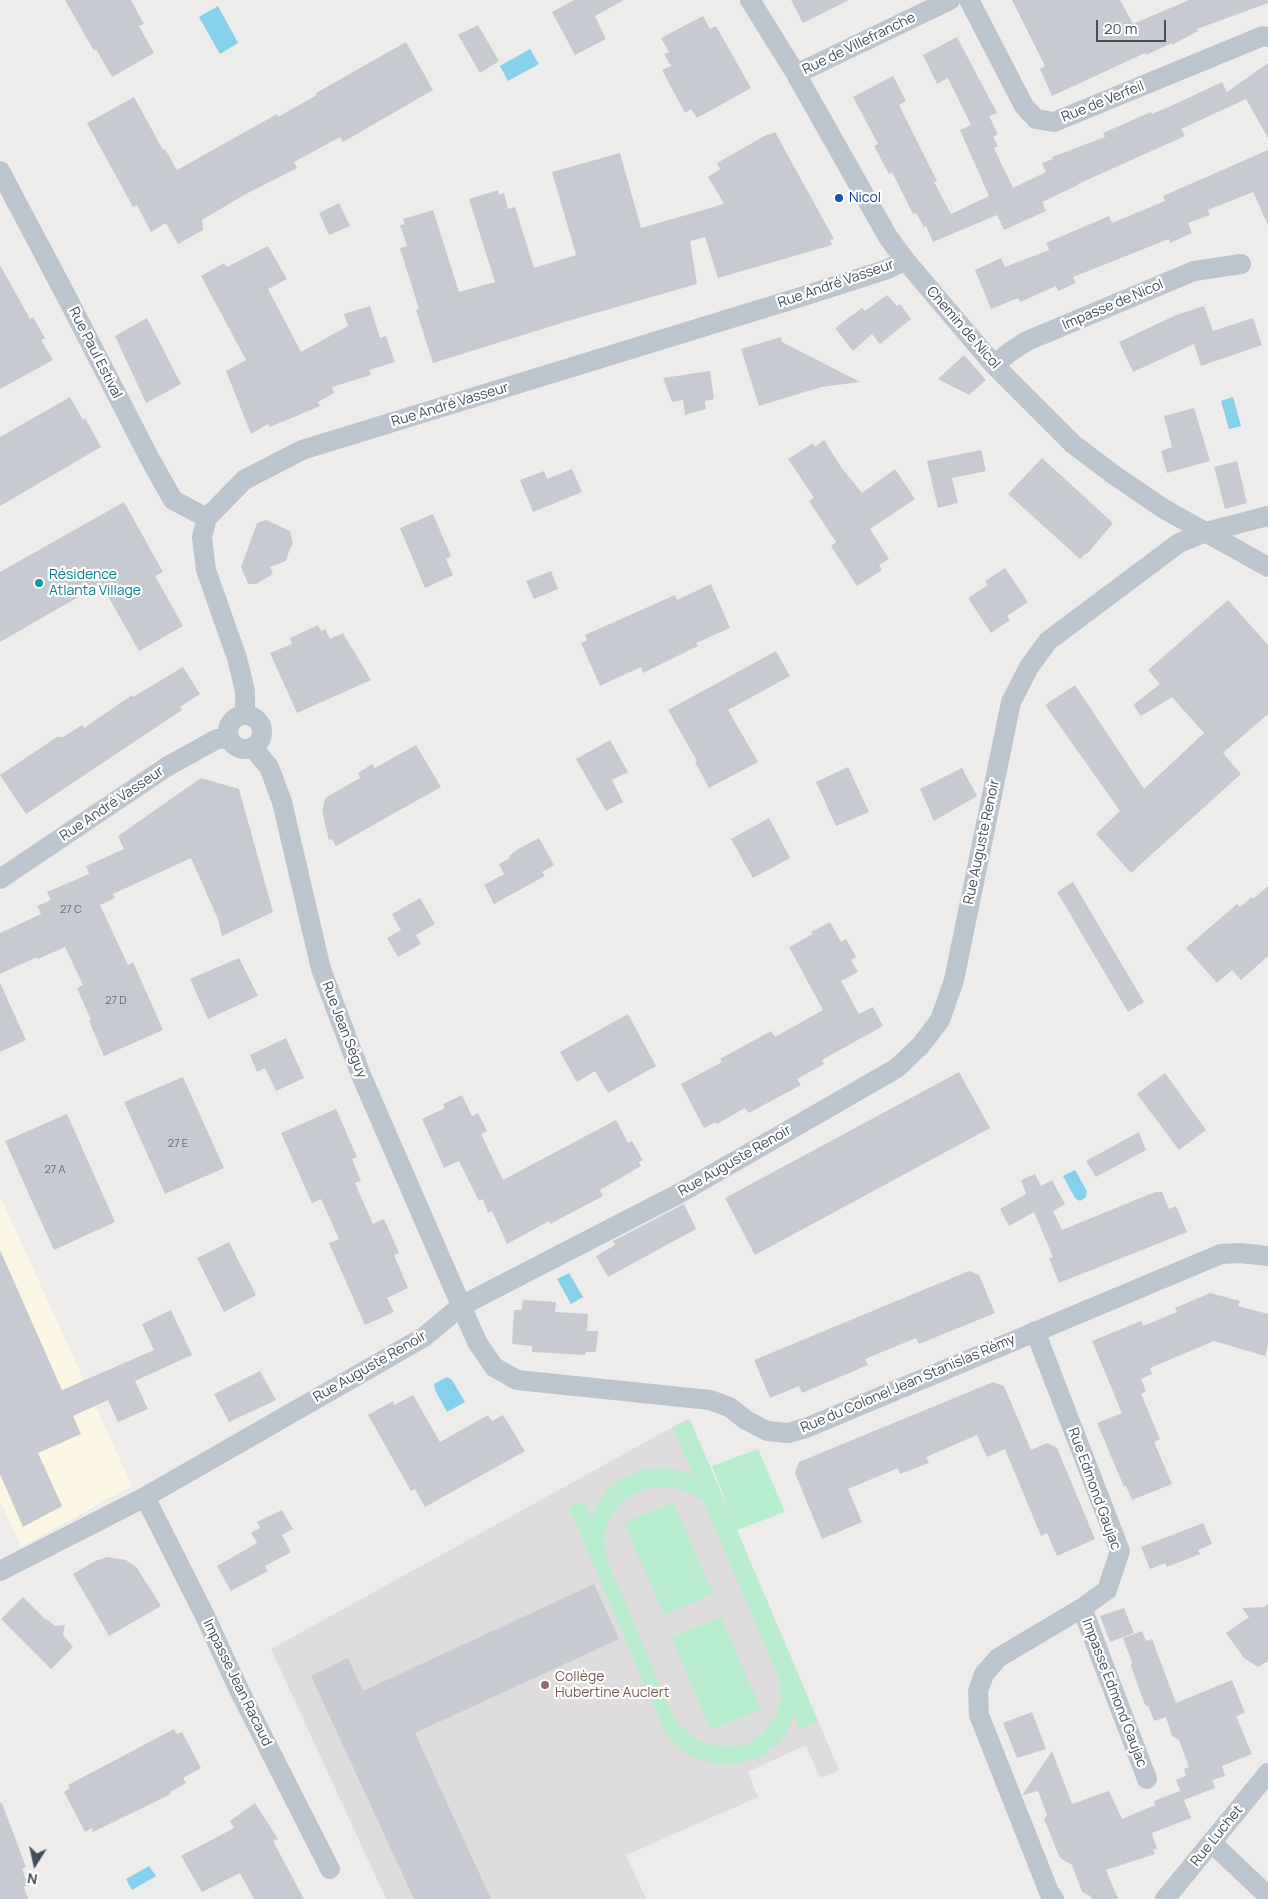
<!DOCTYPE html>
<meta charset="utf-8">
<style>
body{margin:0}
#map{position:relative;width:1268px;height:1899px;overflow:hidden;background:#eeebeb;font-family:Manrope,sans-serif}
canvas{display:block}
.north{position:absolute;left:10px;top:1839px;width:50px;height:50px;-webkit-text-stroke:4px #fff;paint-order:stroke;rotate:190deg;font-size:14px;font-weight:700;line-height:20px;text-align:center;color:#444e58}
.north::after{content:'';display:block;margin:auto;width:18px;height:22px;background:#444e58;clip-path:polygon(50% 0,100% 100%,50% 72%,0 100%)}
.scale{position:absolute;left:1096px;top:20px;width:70px;height:22px;box-sizing:border-box;border:2px solid #444e58;border-top:0;padding-left:6px;font-size:15px;line-height:18px;white-space:nowrap;color:#444e58;-webkit-text-stroke:4px #fff;paint-order:stroke}
</style>
<div id="map">
<canvas width="1268" height="1899"></canvas>
<div class="north">N</div>
<div class="scale">20 m</div>
</div>
<script>
const ctx = document.querySelector('canvas').getContext('2d');
ctx.lineJoin = 'round';
function fillPath(path, color) { ctx.fillStyle = color; ctx.fill(path, 'evenodd'); }
const toPath = rows => new Path2D(rows.map(r => 'M' + r).join(''));
function trace(path, color, width, dash) { ctx.strokeStyle = color; ctx.lineWidth = width; ctx.lineCap = dash ? 'butt' : 'round'; ctx.setLineDash(dash || []); ctx.stroke(path); }
function label(font, color, halo, rows, align = 'center') {
  ctx.font = font + ' Manrope,sans-serif'; ctx.lineWidth = 4.5; ctx.setLineDash([]); ctx.textBaseline = 'middle'; ctx.strokeStyle = halo; ctx.fillStyle = color; for (const [text, x, y, turn = 0] of rows) {
    ctx.save(); ctx.translate(x, y); ctx.rotate((+turn || 0) * Math.PI / 180); ctx.textAlign = isNaN(turn) ? turn : align; if (halo) ctx.strokeText(text, 0, 0); ctx.fillText(text, 0, 0); ctx.restore();
  }
}
fillPath(toPath([
 [0,1196,132,1486,21,1547,0,1500]
]), '#fbf5e3');
fillPath(toPath([
 [689,1418,839,1770,820,1778,806,1745,748,1772,758,1797,626,1855,646,1899,386,1899,271,1649]
]), '#dfdcdd');
fillPath(toPath([
 [690,1420,733,1520,712,1466,758,1449,785,1512,737,1530,818,1721,800,1729,794,1715,789,1728,780,1742,766,1753,750,1761,730,1765,711,1763,690,1756,672,1742,663,1728,569,1507,584,1501,591,1518,605,1493,619,1480,639,1471,657,1468,674,1469,693,1475,673,1427],
 [663,1487,678,1489,693,1495,704,1502,780,1681,781,1698,776,1716,763,1734,745,1745,726,1747,710,1745,695,1739,675,1720,610,1567,605,1551,604,1537,608,1523,615,1510,627,1498,643,1489],
 [673,1502,713,1594,664,1615,624,1523],
 [721,1617,761,1709,711,1730,672,1638]
]), '#b8edd0');
fillPath(toPath([
 [218,6,238,43,220,54,199,17],
 [530,49,539,64,508,81,500,66],
 [1233,397,1241,426,1229,429,1221,401],
 [1075,1170,1087,1191,1086,1197,1080,1201,1075,1198,1063,1176],
 [569,1273,583,1297,571,1304,557,1279],
 [447,1377,452,1380,465,1402,447,1412,435,1390,434,1384],
 [149,1866,156,1876,132,1890,126,1879]
]), '#85d0ea');
fillPath(toPath([
 [65,0,131,0,144,24,139,26,154,53,112,77,96,49,94,51],
 [574,0,624,0,595,16,606,39,575,55,552,12],
 [791,0,849,0,803,23],
 [1012,0,1120,0,1133,24,1189,0,1268,0,1268,3,1197,29,1198,31,1172,45,1172,43,1146,55,1145,53,1052,96,1040,69,1045,66],
 [703,16,710,29,716,26,751,88,697,118,691,109,685,113,662,70,671,66,664,54,669,52,661,38],
 [478,25,499,61,480,73,458,35],
 [957,37,997,113,989,116,998,134,993,137,998,146,994,148,1013,188,1046,172,1042,163,1053,159,1052,157,1105,137,1103,133,1151,112,1152,114,1171,106,1222,82,1227,92,1268,63,1268,138,1246,99,1181,129,1185,136,1078,184,1078,185,1042,202,1046,211,1004,230,997,215,933,242,926,226,924,227,916,213,913,214,892,172,889,174,874,146,878,144,853,97,893,76,906,101,899,105,937,181,934,182,951,214,989,196,960,130,971,125,948,78,937,84,923,55],
 [406,42,433,90,343,142,340,137,294,162,297,168,244,195,202,220,203,230,178,244,166,223,151,232,137,205,133,207,87,123,134,97,163,150,165,149,177,170,277,114,278,117,317,95,316,93],
 [775,132,834,239,830,240,832,245,718,278,705,237,690,241,697,284,568,321,433,363,416,310,419,309,400,248,407,246,400,225,405,224,403,219,433,210,459,292,495,282,469,199,498,190,499,195,504,193,508,209,515,207,534,268,576,255,552,172,620,153,641,228,724,204,708,177,720,169,717,163,768,134,769,135],
 [1268,150,1268,225,1253,192,1208,210,1210,215,1188,223,1192,233,1170,243,1169,239,1073,277,1076,283,1058,291,1056,286,1020,302,1018,298,991,309,975,270,1001,258,1005,267,1049,250,1046,243,1109,216,1112,223,1165,201,1163,196],
 [339,203,350,226,329,235,319,213],
 [268,246,287,279,268,289,301,352,348,326,344,314,370,306,380,338,386,336,395,362,369,370,371,375,332,387,334,393,318,402,320,406,270,427,268,424,251,434,226,371,246,360,201,276,224,263,227,267],
 [0,265,30,319,33,317,45,338,41,340,53,360,0,389],
 [887,295,897,306,900,304,911,319,880,344,872,334,853,351,835,328,862,308,865,311],
 [1204,306,1213,331,1253,318,1262,345,1201,366,1194,344,1133,372,1119,342,1176,315],
 [147,318,181,384,146,403,115,336],
 [781,337,782,342,860,382,821,387,759,406,741,349],
 [964,355,986,380,969,395,938,379],
 [710,371,714,399,705,401,706,409,685,415,683,400,672,402,663,378],
 [70,397,83,420,85,418,101,447,0,506,0,437],
 [1194,408,1210,461,1167,473,1161,451,1172,447,1164,416],
 [824,440,841,467,862,493,895,469,915,499,870,529,889,559,879,565,882,570,857,586,831,546,836,542,809,501,814,498,788,459,813,443,815,447],
 [981,450,986,471,952,478,958,503,938,508,927,461],
 [1042,458,1113,523,1087,554,1086,553,1080,559,1008,494],
 [1237,461,1247,503,1225,509,1214,467],
 [572,469,582,492,533,512,520,480,544,471,547,479],
 [124,502,163,572,155,576,183,626,139,651,101,584,0,642,0,572],
 [433,514,451,556,446,559,453,575,425,588,400,528],
 [266,520,290,531,293,544,290,548,286,561,270,567,273,574,256,584,248,584,241,567,257,523],
 [1005,568,1028,602,1007,616,1010,620,991,633,968,598,988,585,985,581],
 [551,571,558,589,534,599,526,581],
 [711,584,730,628,696,643,698,646,643,673,641,667,600,686,581,643,587,640,585,635,675,595,677,600],
 [1228,600,1268,645,1268,714,1223,753,1241,774,1131,873,1096,834,1120,811,1045,705,1075,685,1144,789,1204,733,1172,697,1141,716,1133,705,1160,684,1148,670],
 [318,625,321,631,325,629,330,639,343,633,371,680,297,713,270,653,292,644,290,638],
 [776,651,790,676,728,710,758,762,709,788,695,762,697,761,668,710],
 [183,667,200,694,180,707,182,710,26,814,0,775,57,737,63,737,82,725,84,728,132,695,133,697],
 [610,740,628,772,612,780,623,802,606,811,576,759],
 [416,745,441,787,336,846,332,839,329,840,322,811,325,798,360,778,358,773,372,764,375,768],
 [848,767,869,812,836,826,816,782],
 [962,768,977,796,934,821,920,789],
 [201,778,239,789,273,912,222,936,218,919,191,858,113,894,115,898,100,905,128,965,133,962,163,1030,104,1056,89,1021,91,1020,77,988,83,985,65,947,38,959,37,957,0,974,0,933,41,914,37,906,51,900,47,892,89,874,86,866,124,849,118,836],
 [769,818,790,858,753,878,731,839],
 [539,838,554,865,542,872,545,876,494,904,484,885,504,874,499,864,510,858,509,856,518,849],
 [1073,882,1144,1002,1128,1012,1057,892],
 [1268,886,1268,956,1241,980,1232,970,1217,983,1186,948,1237,904,1240,907,1252,897,1253,899],
 [420,898,435,924,416,935,421,944,398,957,387,938,401,930,392,914],
 [830,922,841,942,846,939,856,957,851,960,858,972,841,981,859,1014,873,1007,883,1026,822,1060,824,1064,797,1079,801,1085,749,1113,745,1108,717,1124,716,1122,704,1128,681,1084,722,1062,720,1059,771,1031,775,1037,823,1010,789,947,813,934,811,932],
 [239,958,258,996,208,1019,190,979],
 [0,983,26,1040,0,1052],
 [628,1014,656,1066,608,1093,595,1071,577,1082,560,1052],
 [286,1038,304,1078,276,1091,265,1068,257,1072,250,1055],
 [959,1072,990,1128,755,1255,725,1198],
 [1165,1073,1206,1130,1179,1150,1137,1094],
 [183,1077,224,1168,165,1194,124,1102],
 [462,1095,472,1116,478,1113,487,1131,481,1134,503,1180,616,1120,628,1143,632,1141,643,1160,639,1162,641,1166,600,1190,603,1196,550,1224,549,1221,507,1244,492,1211,488,1213,483,1199,479,1201,459,1161,444,1168,422,1119,445,1108,443,1104],
 [336,1109,357,1157,352,1159,361,1181,355,1183,373,1224,384,1219,399,1253,394,1255,408,1288,387,1298,394,1312,365,1325,329,1243,339,1239,321,1199,312,1203,281,1133],
 [67,1114,115,1222,54,1250,5,1141],
 [1139,1132,1146,1150,1096,1177,1086,1161],
 [1035,1174,1041,1186,1052,1180,1065,1204,1053,1211,1062,1230,1155,1192,1162,1192,1169,1209,1176,1206,1187,1232,1059,1283,1049,1258,1053,1257,1034,1212,1009,1226,1000,1209,1026,1194,1021,1180],
 [684,1204,696,1229,608,1277,596,1256,615,1245,613,1241],
 [229,1242,256,1295,224,1312,197,1258],
 [0,1250,62,1390,154,1350,142,1324,171,1310,192,1355,135,1381,148,1409,118,1422,108,1400,73,1416,81,1434,38,1453,62,1506,23,1527,0,1474],
 [969,1271,979,1275,995,1313,919,1344,916,1338,865,1359,868,1365,802,1393,799,1386,770,1398,754,1360],
 [1210,1293,1240,1301,1238,1306,1268,1314,1268,1345,1265,1356,1214,1341,1150,1368,1152,1374,1141,1379,1146,1391,1141,1394,1160,1439,1154,1442,1172,1484,1132,1500,1126,1486,1124,1487,1097,1423,1122,1413,1092,1341,1141,1321,1143,1326,1177,1312,1175,1308],
 [523,1300,556,1302,555,1312,588,1314,587,1331,598,1331,596,1352,586,1352,585,1355,532,1352,532,1346,512,1344,514,1310,522,1310],
 [260,1371,276,1400,229,1422,214,1394],
 [993,1382,1004,1386,1031,1450,1047,1443,1057,1448,1095,1539,1057,1556,1047,1533,1041,1536,1005,1449,987,1457,977,1435,926,1457,929,1463,900,1474,898,1468,848,1489,862,1522,822,1539,795,1473,799,1462],
 [413,1395,440,1442,488,1415,492,1421,503,1415,525,1451,425,1507,415,1489,411,1491,368,1415,393,1401,394,1405],
 [282,1510,293,1529,282,1535,291,1552,265,1566,268,1571,231,1591,217,1566,257,1543,251,1533,260,1528,257,1522],
 [1203,1523,1212,1544,1198,1550,1200,1554,1167,1567,1165,1563,1150,1569,1141,1547],
 [108,1557,126,1560,137,1568,161,1606,109,1636,73,1574,95,1561],
 [594,1584,619,1639,415,1733,491,1899,414,1899,311,1676,348,1658,363,1691],
 [23,1597,46,1620,47,1619,55,1626,65,1625,63,1635,73,1647,51,1669,1,1619],
 [1268,1604,1268,1661,1258,1667,1244,1658,1226,1633,1249,1617,1242,1608,1264,1607],
 [1124,1608,1134,1633,1110,1642,1100,1616],
 [1142,1631,1146,1641,1152,1639,1176,1703,1232,1680,1245,1713,1236,1716,1252,1754,1222,1766,1225,1776,1212,1780,1215,1788,1184,1800,1191,1818,1152,1833,1157,1849,1153,1850,1155,1854,1106,1870,1118,1899,1092,1899,1090,1896,1082,1892,1072,1865,1060,1858,1044,1819,1047,1815,1038,1791,1023,1795,1023,1794,1052,1751,1072,1804,1109,1791,1122,1819,1155,1805,1154,1801,1180,1791,1182,1795,1176,1780,1186,1776,1184,1769,1189,1767,1179,1740,1172,1736,1166,1717,1154,1721,1149,1707,1145,1705,1131,1666,1132,1662,1123,1638],
 [1032,1712,1046,1749,1017,1758,1003,1723],
 [174,1729,177,1734,182,1732,201,1768,183,1778,186,1783,170,1792,171,1794,93,1832,92,1828,85,1832,64,1792,70,1788,68,1785],
 [0,1803,2,1803,26,1867,22,1869,28,1885,24,1887,28,1899,0,1899],
 [255,1803,278,1839,273,1841,304,1899,254,1899,240,1873,202,1892,181,1856,234,1828,230,1821]
]), '#c8cad1');
trace(toPath([
 [750,0,796,74,888,237,905,260,994,365,1073,444,1114,475,1164,509,1268,567],
 [969,0,1024,106,1036,119,1054,122,1263,36,1268,37],
 [796,74,950,0],
 [0,171,63,290,151,461,173,500,207,518],
 [994,365,1010,352,1027,341,1194,271,1241,264],
 '228 732a17 17 0 1 1 34 0a17 17 0 1 1-34 0Z',
 [245,715,245,691,237,658,206,570,202,537,207,518,244,480,302,450,807,295,888,269,905,260],
 [253,748,269,767,282,802,321,969,361,1075,477,1342,494,1367,517,1380,710,1400,729,1407,746,1420,767,1431,788,1433,806,1428,1221,1254,1240,1253,1268,1256],
 [0,879,168,766,217,739,229,738],
 [1035,1331,1120,1551,1107,1590,1082,1608,998,1658,984,1674,978,1691,979,1715,1049,1892,1054,1899],
 [145,1497,205,1616,240,1692,330,1869],
 [0,1571,145,1497,424,1337,461,1306,680,1193,897,1068,921,1045,940,1020,954,980,1011,702,1029,667,1048,641,1179,543,1206,532,1268,516],
 [1082,1608,1147,1779],
 [1212,1843,1267,1895,1268,1898],
 [1165,1899,1268,1773]
]), '#bcc5ce', 20);
for (const [x, y, r, color] of [
 [839,198,5,"#1a4fb4"],
 [39,583,5,"#0f9aa8"],
 [545,1685,5,"#8d6e63"]
]) { const dot = new Path2D(); dot.arc(x, y, r, 0, 2 * Math.PI); ctx.fillStyle = color; ctx.fill(dot); trace(dot, '#fff', 2); }
label('11px', '#656d76', null, [
 ["27 C",71,910],
 ["27 D",116,1001],
 ["27 E",178,1144],
 ["27 A",55,1170]
]);
label('14px', '#444e58', '#fff', [
 ["Rue de Villefranche",859,44,-26],
 ["Rue de Verfeil",1103,102,-22],
 ["Rue André Vasseur",836,284,-19],
 ["Impasse de Nicol",1113,305,-23],
 ["Chemin de Nicol",963,328,49],
 ["Rue Paul Estival",95,353,63],
 ["Rue André Vasseur",450,405,-17],
 ["Rue André Vasseur",112,804,-34],
 ["Rue Auguste Renoir",982,842,-78],
 ["Rue Jean Séguy",344,1030,69],
 ["Rue Auguste Renoir",735,1161,-30],
 ["Rue Auguste Renoir",370,1367,-30],
 ["Rue du Colonel Jean Stanislas Rémy",908,1384,-23],
 ["Rue Edmond Gaujac",1094,1489,70],
 ["Impasse Jean Racaud",237,1683,64],
 ["Impasse Edmond Gaujac",1114,1693,69],
 ["Rue Luchet",1217,1836,-51]
]);
label('14px', '#164399', '#fff', [
 ["Nicol",849,198]
], 'left');
label('14px', '#0d838f', '#fff', [
 ["Résidence",49,575],
 ["Atlanta Village",49,591]
], 'left');
label('14px', '#785e54', '#fff', [
 ["Collège",555,1677],
 ["Hubertine Auclert",555,1693]
], 'left');
</script>
